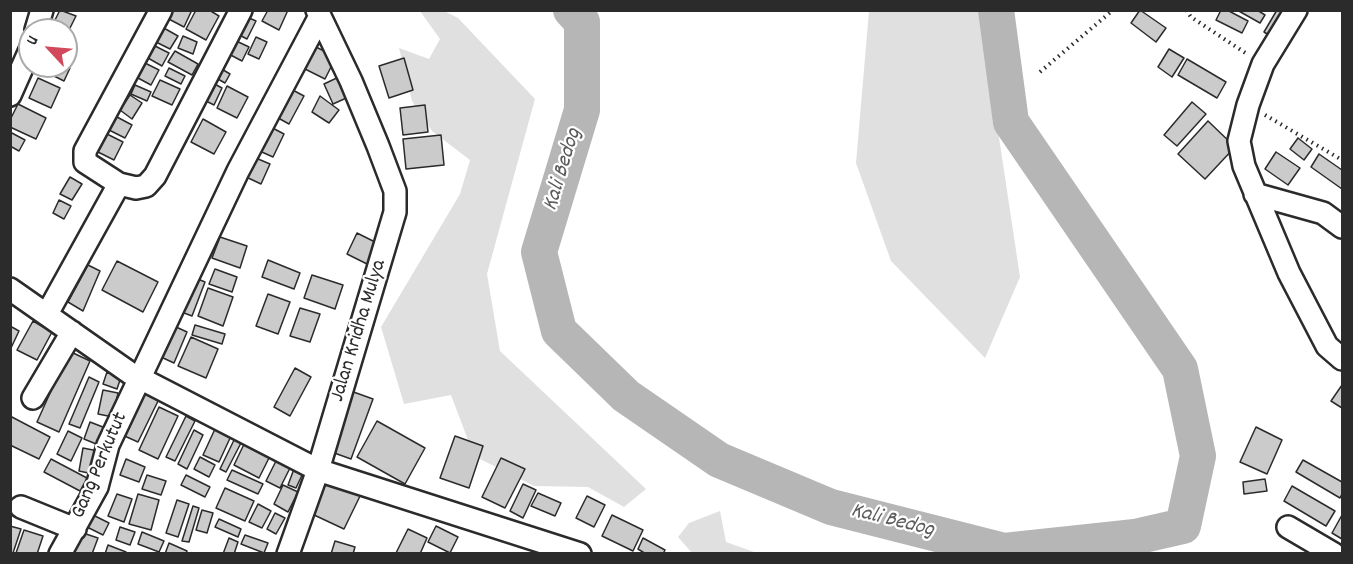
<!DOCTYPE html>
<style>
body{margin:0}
#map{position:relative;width:1353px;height:564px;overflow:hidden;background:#fff;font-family:Dekko,sans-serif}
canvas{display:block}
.frame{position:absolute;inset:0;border:12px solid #2b2b2b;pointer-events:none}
.north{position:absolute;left:18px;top:18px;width:60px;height:60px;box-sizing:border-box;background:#fff;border:2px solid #aaa;border-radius:50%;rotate:296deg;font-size:16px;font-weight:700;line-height:24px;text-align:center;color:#2b2b2b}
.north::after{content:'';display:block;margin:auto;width:21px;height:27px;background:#d1495b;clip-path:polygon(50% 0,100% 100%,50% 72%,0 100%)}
</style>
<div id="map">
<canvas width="1353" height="564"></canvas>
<div class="frame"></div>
<div class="north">U</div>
</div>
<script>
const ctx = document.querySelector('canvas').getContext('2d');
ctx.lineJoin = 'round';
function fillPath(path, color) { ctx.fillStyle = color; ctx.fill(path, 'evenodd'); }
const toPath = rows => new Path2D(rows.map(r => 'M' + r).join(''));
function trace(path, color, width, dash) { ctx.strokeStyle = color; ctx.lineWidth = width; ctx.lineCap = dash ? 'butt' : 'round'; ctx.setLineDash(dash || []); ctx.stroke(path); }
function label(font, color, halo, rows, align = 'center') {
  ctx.font = font + ' Dekko,sans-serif'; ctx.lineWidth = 4.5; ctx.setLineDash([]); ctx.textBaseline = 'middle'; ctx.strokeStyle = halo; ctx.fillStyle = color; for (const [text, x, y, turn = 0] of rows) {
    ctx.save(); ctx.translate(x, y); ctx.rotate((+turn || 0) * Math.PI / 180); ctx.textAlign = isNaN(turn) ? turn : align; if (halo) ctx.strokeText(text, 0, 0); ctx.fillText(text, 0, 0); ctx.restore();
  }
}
fillPath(toPath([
 [420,11,444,11,458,18,535,99,487,274,500,351,646,489,624,507,588,487,534,486,474,456,451,395,404,404,381,327,460,194,470,160,432,131,412,101,399,48,429,59,440,39],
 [869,11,980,11,1020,277,985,358,891,261,856,163],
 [720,511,726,542,757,553,692,553,678,537,689,523]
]), '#e0e0e0');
trace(toPath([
 [571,10,582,22,582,110,539,252,559,331,626,396,719,460,831,507,1004,551,1135,537,1183,526,1198,456,1180,369,1011,122,996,10]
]), '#b6b6b6', 36);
const building = toPath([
 [60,10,76,16,66,36,66,30,50,30,60,10],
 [168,10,189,10,191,12,184,27,165,17,168,10],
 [196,10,209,10,219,16,206,40,186,29,196,10],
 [268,10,288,10,279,30,262,21,268,10],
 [1140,10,1166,28,1156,42,1131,23,1140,10],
 [1221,10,1227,10,1248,21,1242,33,1216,20,1221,10],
 [1237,10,1257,10,1265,15,1260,23,1237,10],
 [1277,10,1290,10,1275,39,1264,32,1277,10],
 [240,14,256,21,247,39,232,31,240,14],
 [162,27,178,36,170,49,154,41,162,27],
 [183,36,197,42,193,54,178,48,183,36],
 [256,37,267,42,259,59,248,54,256,37],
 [230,38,249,47,242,61,223,51,230,38],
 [308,43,336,57,325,79,297,65,308,43],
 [155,46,169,53,162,66,148,58,155,46],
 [1169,49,1184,58,1172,77,1158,67,1169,49],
 [175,51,198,64,192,75,168,62,175,51],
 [404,58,413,90,389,98,379,66,404,58],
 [1187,59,1226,82,1217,98,1178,75,1187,59],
 [145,63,159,70,151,85,138,78,145,63],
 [215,65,230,74,225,83,209,74,215,65],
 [42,66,66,66,70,68,64,81,40,69,42,66],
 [169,68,185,76,181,84,165,76,169,68],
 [343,75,353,95,333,104,324,84,343,75],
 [38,78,60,88,51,108,29,98,38,78],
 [160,80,180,89,172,105,152,96,160,80],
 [209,81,222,88,214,105,200,98,209,81],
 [135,85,151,92,147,101,131,94,135,85],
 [227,86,248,97,237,118,217,108,227,86],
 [285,86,304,96,289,124,271,114,285,86],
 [130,95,142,103,132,119,120,110,130,95],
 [320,96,339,110,329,123,312,112,320,96],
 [1192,102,1206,114,1177,146,1164,135,1192,102],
 [18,104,46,118,36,139,10,127,10,120,18,104],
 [425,105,428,132,403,135,400,108,425,105],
 [117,117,132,125,125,138,109,130,117,117],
 [203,119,226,132,214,154,191,142,203,119],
 [1208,121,1235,147,1205,179,1178,154,1208,121],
 [265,124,284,134,273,157,253,148,265,124],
 [10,132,25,140,19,151,10,146,10,132],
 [105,133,123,142,114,160,96,151,105,133],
 [441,135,444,165,406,169,403,139,441,135],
 [1298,138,1312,149,1304,160,1290,149,1298,138],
 [1276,152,1300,168,1288,185,1265,169,1276,152],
 [1319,154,1342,170,1342,189,1311,167,1319,154],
 [251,156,270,164,261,184,242,175,251,156],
 [70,177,82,184,72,200,60,194,70,177],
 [59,200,71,206,64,219,53,213,59,200],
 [357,233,381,245,371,266,347,254,357,233],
 [220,237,247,246,240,268,212,258,220,237],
 [268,260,300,273,294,289,262,277,268,260],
 [117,261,158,282,143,312,102,290,117,261],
 [88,265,100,271,83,311,68,302,88,265],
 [215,269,237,277,232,292,209,284,215,269],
 [312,275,343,285,335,309,304,298,312,275],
 [193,277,205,282,192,316,179,311,193,277],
 [208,288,233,297,223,326,198,316,208,288],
 [268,294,290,302,278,334,256,326,268,294],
 [300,308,320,314,310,342,290,336,300,308],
 [33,321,52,332,37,360,17,350,33,321],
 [195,325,225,334,222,344,192,335,195,325],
 [10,326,19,331,11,348,10,348,10,326],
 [174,326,187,332,174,363,161,357,174,326],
 [191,337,218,349,206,378,178,366,191,337],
 [69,351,90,361,59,432,37,422,69,351],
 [295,368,311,377,290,416,274,407,295,368],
 [107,372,121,377,117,389,103,384,107,372],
 [89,377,99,382,80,428,69,424,89,377],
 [1342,385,1342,408,1331,401,1342,385],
 [142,388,160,397,138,442,120,434,142,388],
 [103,390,118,393,113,417,98,414,103,390],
 [348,390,373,399,351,459,326,450,348,390],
 [159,407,178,416,158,459,139,450,159,407],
 [10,416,50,437,39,459,10,445,10,416],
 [186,416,195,421,175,461,166,457,186,416],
 [377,421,425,448,405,484,357,457,377,421],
 [90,422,108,429,101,446,84,439,90,422],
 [1256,427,1282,440,1267,474,1240,462,1256,427],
 [215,429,231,436,219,462,203,455,215,429],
 [194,430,203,435,187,469,178,464,194,430],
 [68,431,82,438,71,461,57,454,68,431],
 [455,436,483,446,469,488,440,478,455,436],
 [235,438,242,441,226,472,220,469,235,438],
 [247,438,273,450,259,478,234,465,247,438],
 [83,448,98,451,93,474,79,471,83,448],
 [200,457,215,465,209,477,194,469,200,457],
 [278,457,292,464,280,488,266,481,278,457],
 [501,458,525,469,505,508,482,497,501,458],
 [51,459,87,478,80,491,44,472,51,459],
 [126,459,145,467,139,482,120,475,126,459],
 [1303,460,1342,482,1342,494,1340,498,1296,472,1303,460],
 [294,469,303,473,296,488,288,485,294,469],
 [232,470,263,484,258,494,227,480,232,470],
 [147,475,166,481,161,495,142,489,147,475],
 [186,475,210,487,205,497,181,485,186,475],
 [329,477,362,492,344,529,312,514,329,477],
 [1265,479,1267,491,1244,494,1243,482,1265,479],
 [523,484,536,490,523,518,510,511,523,484],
 [283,485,298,492,288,512,274,504,283,485],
 [1292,486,1335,511,1326,526,1284,501,1292,486],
 [225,488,254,501,245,521,216,508,225,488],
 [538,493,561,503,555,516,531,506,538,493],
 [117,494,132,499,124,522,108,516,117,494],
 [138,494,159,500,151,530,129,524,138,494],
 [587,496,605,505,594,527,576,518,587,496],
 [177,500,189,504,178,537,166,533,177,500],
 [258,504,271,511,262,528,249,522,258,504],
 [193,506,199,508,189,542,182,541,193,506],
 [202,510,213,513,207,533,196,530,202,510],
 [275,513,285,518,276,534,267,529,275,513],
 [91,514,109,523,103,535,85,526,91,514],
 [612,515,643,530,633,551,602,536,612,515],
 [1342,515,1342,539,1332,533,1342,515],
 [219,519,241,529,238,537,215,527,219,519],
 [10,526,21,529,13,553,10,552,10,526],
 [436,526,458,537,450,553,428,542,436,526],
 [120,527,135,532,130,545,116,540,120,527],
 [408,529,427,538,420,554,396,553,408,529],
 [24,530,43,536,37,554,16,553,24,530],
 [77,531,98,538,92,554,69,554,77,531],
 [142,532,164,541,159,552,138,544,142,532],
 [245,535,268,543,264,553,241,544,245,535],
 [229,538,238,542,234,554,223,554,229,538],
 [643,538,665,550,663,554,646,554,638,549,643,538],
 [335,541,355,547,353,554,331,554,335,541],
 [169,543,187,551,186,554,165,554,169,543],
 [108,545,126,552,125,554,105,554,108,545]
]);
fillPath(building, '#cbcbcb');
trace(building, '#2b2b2b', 1.5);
const minor = toPath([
 [161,10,85,151,85,162,119,184,136,188,146,186,155,176,241,10],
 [1296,10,1263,64,1248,105,1239,141,1244,166,1289,273,1327,346,1342,359],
 [36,30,42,10],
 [10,95,30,50],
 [1255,194,1323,213,1342,227],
 [10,289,130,373,318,470,580,554],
 [47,314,119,184],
 [33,398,72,332],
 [21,507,75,529],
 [1288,527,1334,554],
 [60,554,97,487,108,445,238,171,320,16],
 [288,554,318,470,395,212,395,191,378,146,351,81,317,10]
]);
trace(minor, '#2b2b2b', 26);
trace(toPath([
 [1186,10,1191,17,1247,54],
 [1040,72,1113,10],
 [1265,115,1342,160]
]), '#2b2b2b', 4, [1.5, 4.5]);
trace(minor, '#fff', 21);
label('21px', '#2b2b2b', '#fff', [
 ["Jalan Kridha Mulya",360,331,-73],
 ["Gang Perkutut",101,466,-67]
]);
label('italic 22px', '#5c5c5c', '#fff', [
 ["Kali Bedog",564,170,-73],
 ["Kali Bedog",892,522,14]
]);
</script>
